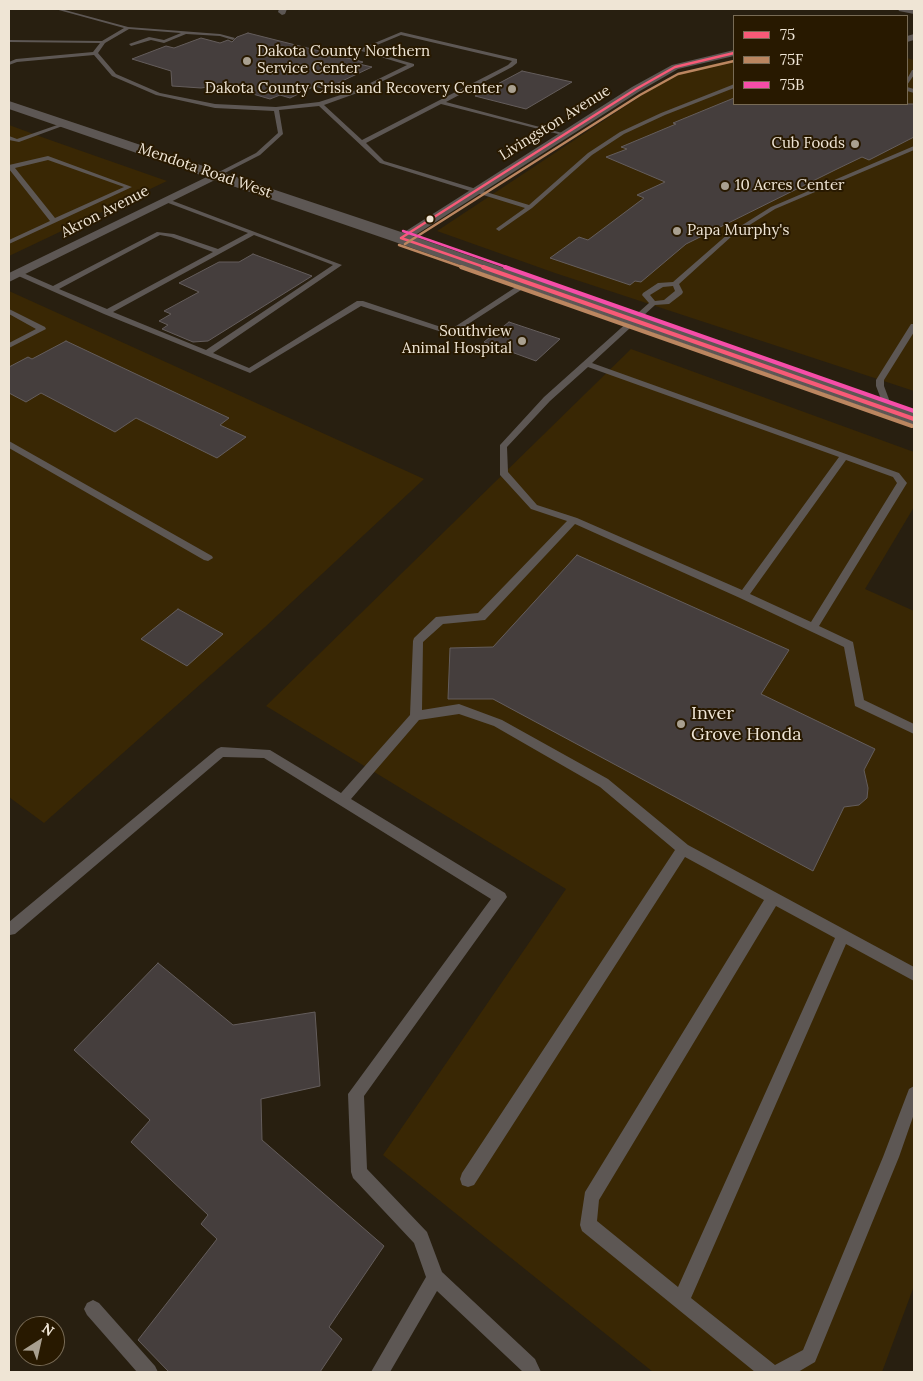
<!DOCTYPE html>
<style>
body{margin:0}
#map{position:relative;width:923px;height:1381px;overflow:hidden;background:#281f10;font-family:Lora,serif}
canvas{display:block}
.frame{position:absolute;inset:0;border:10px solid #efe5d5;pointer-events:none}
.legend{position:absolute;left:733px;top:15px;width:175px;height:90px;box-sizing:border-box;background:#281900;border:1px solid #786b55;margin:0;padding:6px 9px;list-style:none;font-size:15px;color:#efe5d5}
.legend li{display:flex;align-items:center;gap:10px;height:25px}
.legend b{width:25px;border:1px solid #786b55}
.north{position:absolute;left:15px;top:1316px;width:50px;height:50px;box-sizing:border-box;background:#281900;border:1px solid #786b55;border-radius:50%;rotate:35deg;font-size:14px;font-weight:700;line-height:20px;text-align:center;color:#efe5d5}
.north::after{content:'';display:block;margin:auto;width:18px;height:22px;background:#a9a090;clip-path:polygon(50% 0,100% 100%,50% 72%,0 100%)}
</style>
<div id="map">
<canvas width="923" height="1381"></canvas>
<div class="frame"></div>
<ul class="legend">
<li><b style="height:6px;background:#f75a77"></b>75</li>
<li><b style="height:6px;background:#bb8660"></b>75F</li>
<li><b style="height:6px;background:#f54da8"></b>75B</li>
</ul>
<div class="north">N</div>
</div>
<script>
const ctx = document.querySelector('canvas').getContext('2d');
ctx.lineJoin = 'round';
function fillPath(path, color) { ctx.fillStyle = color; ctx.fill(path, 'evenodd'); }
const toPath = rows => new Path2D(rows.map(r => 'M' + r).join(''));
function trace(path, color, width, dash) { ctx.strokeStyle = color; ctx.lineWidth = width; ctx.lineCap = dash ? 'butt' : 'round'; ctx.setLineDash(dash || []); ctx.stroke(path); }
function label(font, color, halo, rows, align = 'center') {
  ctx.font = font + ' Lora,serif'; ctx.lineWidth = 4; ctx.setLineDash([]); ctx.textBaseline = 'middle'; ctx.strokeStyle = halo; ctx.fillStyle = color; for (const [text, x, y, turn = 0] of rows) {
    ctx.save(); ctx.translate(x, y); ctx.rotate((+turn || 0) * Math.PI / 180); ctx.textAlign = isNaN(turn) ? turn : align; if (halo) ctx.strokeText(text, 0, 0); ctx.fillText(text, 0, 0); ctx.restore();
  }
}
fillPath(toPath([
 [907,58,914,60,914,391,555,273,437,231,659,84,677,75,708,65,734,60,734,104,907,104],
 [9,125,50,140,167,181,9,256],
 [9,291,424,479,265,627,44,823,9,797],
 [631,349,914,452,914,507,865,589,914,611,914,1286,882,1372,653,1372,383,1155,566,889,266,706]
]), '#392704');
const building = toPath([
 [248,33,363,62,359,64,372,67,325,89,315,86,290,98,280,95,270,99,222,85,201,88,172,86,171,71,132,59,166,46,174,48,201,38,220,43,228,40,232,42,237,37,248,33],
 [522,71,572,82,526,109,475,96,522,71],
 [734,98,734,104,914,104,914,137,869,160,862,157,837,169,686,244,641,282,635,281,630,285,550,258,579,237,588,240,644,198,637,195,665,182,606,157,627,149,621,147,676,124,673,123,734,98],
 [253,254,312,276,208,341,193,342,162,329,168,325,159,321,171,314,164,311,199,292,179,283,219,262,239,262,253,254],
 [509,322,560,339,536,361,484,342,509,322],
 [66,341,229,418,220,425,246,437,217,458,136,418,115,432,41,393,26,402,9,393,9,367,28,357,32,359,66,341],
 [577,555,789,650,761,694,875,749,864,770,868,788,867,798,859,805,844,807,813,871,493,699,448,699,450,648,493,647,577,555],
 [178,609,223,634,187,666,141,639,178,609],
 [158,963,233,1025,315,1012,320,1086,261,1099,262,1140,384,1246,329,1327,342,1339,320,1372,169,1372,138,1340,217,1239,201,1224,208,1215,131,1142,150,1120,74,1050,158,963]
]);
fillPath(building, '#453e3d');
trace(building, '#645d5c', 1);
fillPath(toPath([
 [55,9,61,9,128,27,220,34,235,38,233,40,220,36,186,34,164,43,151,40,131,46,129,44,149,37,164,40,181,33,129,29,105,43,98,53,116,74,160,93,215,104,276,107,319,102,356,90,407,65,358,50,401,32,517,59,517,63,512,67,446,102,566,134,566,136,441,104,366,143,384,161,529,205,588,153,620,132,661,113,732,85,734,84,734,88,665,115,624,134,592,155,532,208,499,231,496,229,497,228,525,208,380,163,319,106,279,110,283,134,260,155,219,176,215,176,215,174,256,153,278,133,274,111,215,108,156,95,112,76,94,55,17,62,9,65,9,62,16,59,93,52,100,43,9,42,9,40,102,41,124,28,55,9],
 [401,35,512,61,508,65,362,140,324,105,360,92,414,66,414,64,365,50,401,35],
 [912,70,914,70,914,75,907,85,907,79,912,70],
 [907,87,914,89,914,93,907,91,907,87],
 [63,123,68,124,19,142,9,140,9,136,17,139,63,123],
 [914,146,914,150,775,209,732,236,679,284,683,292,682,294,669,304,655,305,592,363,899,473,907,483,819,626,853,642,864,700,914,724,914,734,855,706,844,647,740,598,575,524,485,620,443,624,423,642,422,710,459,704,502,720,608,779,688,845,914,967,914,981,846,944,691,1298,775,1365,803,1350,883,1157,909,1089,914,1086,914,1114,899,1157,815,1362,798,1372,755,1372,582,1231,580,1225,585,1192,764,900,685,857,474,1185,468,1187,462,1185,460,1179,462,1173,675,850,600,787,494,726,459,714,419,720,351,799,505,893,507,897,364,1096,367,1169,427,1232,442,1272,535,1359,541,1372,523,1372,437,1291,390,1372,371,1372,426,1277,414,1243,353,1178,351,1172,348,1094,491,899,264,758,223,757,15,934,10,935,9,922,217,749,221,747,270,750,341,793,410,715,413,641,414,638,436,617,478,613,567,521,531,509,500,475,500,445,544,397,649,303,642,295,643,293,658,283,673,282,728,234,771,207,914,146],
 [673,286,675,291,664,300,655,301,650,295,663,287,673,286],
 [588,367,839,457,742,590,577,518,537,505,508,472,507,447,550,401,588,367],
 [846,460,893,477,897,483,811,622,750,594,846,460],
 [776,906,835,938,678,1287,597,1221,599,1200,776,906],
 [48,156,132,187,9,244,9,240,50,221,9,169,9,165,48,156],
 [48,160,124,187,55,218,15,168,48,160],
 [165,198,342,265,213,353,249,368,357,301,363,301,450,330,525,281,532,283,451,335,361,306,250,373,104,314,14,274,21,272,53,286,157,232,174,234,218,249,248,233,163,201,163,199,165,198],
 [160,235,171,237,213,252,107,309,59,289,160,235],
 [254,235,333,265,206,350,113,312,254,235],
 [9,309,45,327,46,329,9,348,9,343,36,329,9,314,9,309],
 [911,324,914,324,914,332,884,380,884,386,893,410,892,412,886,412,876,386,876,380,911,324],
 [9,441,212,556,213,558,208,561,204,560,9,448,9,441],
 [93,1300,99,1303,155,1366,158,1372,137,1372,87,1315,84,1309,87,1303,93,1300]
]), '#5d5754');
fillPath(toPath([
 [279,9,287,9,285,14,282,15,278,12,279,9],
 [898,9,914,9,914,14,899,11,898,9],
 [914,34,914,40,907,42,907,36,914,34],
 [734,50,734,56,678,69,640,91,406,241,401,242,395,238,632,87,672,65,734,50],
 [217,172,221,173,223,175,221,177,9,282,9,273,217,172]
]), '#5d5754');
fillPath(toPath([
 [9,101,407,234,914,412,914,425,395,242,9,109,9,101]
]), '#5d5754');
trace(toPath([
 [401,238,487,268],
 [401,238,636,89,675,67,734,53]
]), '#f75a77', 2.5);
trace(toPath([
 [483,267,914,419]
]), '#f75a77', 4);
trace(toPath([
 [405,244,640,95,678,74,734,61],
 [399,245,465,268]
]), '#bb8660', 2.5);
trace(toPath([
 [461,267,912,426]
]), '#bb8660', 4);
trace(toPath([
 [403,231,509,268]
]), '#f54da8', 2.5);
trace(toPath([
 [505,267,914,411]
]), '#f54da8', 4);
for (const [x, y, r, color] of [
 [247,61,5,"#a9a090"],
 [512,89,5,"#a9a090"],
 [855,144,5,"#a9a090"],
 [725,186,5,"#a9a090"],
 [430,219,4.5,"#efe5d5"],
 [677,231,5,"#a9a090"],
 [522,341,5,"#a9a090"],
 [681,724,5,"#a9a090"]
]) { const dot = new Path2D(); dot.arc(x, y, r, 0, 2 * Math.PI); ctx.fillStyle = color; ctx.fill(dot); trace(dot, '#281900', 2); }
label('15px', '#efe5d5', '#281900', [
 ["Dakota County Northern",257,52],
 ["Service Center",257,69],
 ["Dakota County Crisis and Recovery Center",502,89,"right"],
 ["Cub Foods",845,144,"right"],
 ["10 Acres Center",735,186],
 ["Papa Murphy's",687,231],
 ["Southview",512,332,"right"],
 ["Animal Hospital",512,349,"right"]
], 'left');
label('15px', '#efe5d5', '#281900', [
 ["Livingston Avenue",555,123,-32],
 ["Mendota Road West",205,171,19],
 ["Akron Avenue",105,212,-27]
]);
label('18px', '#efe5d5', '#281900', [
 ["Inver",691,714],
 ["Grove Honda",691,735]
], 'left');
</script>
